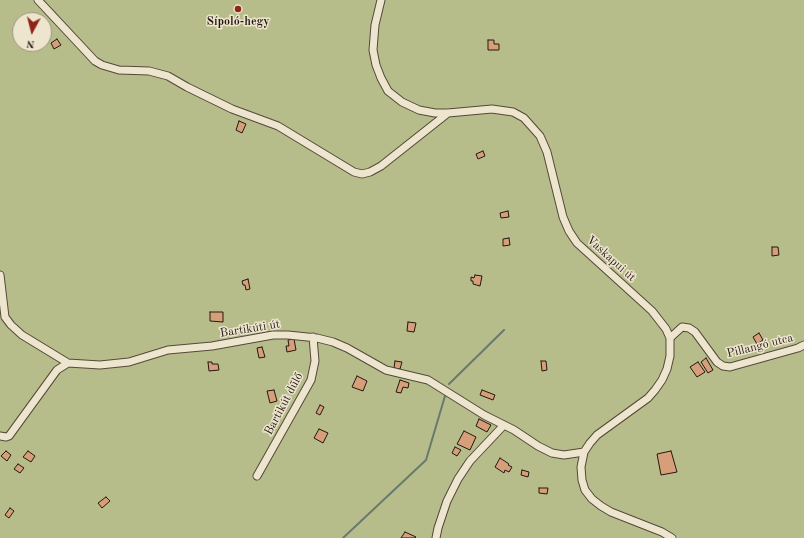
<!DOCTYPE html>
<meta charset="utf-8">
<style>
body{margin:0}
#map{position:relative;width:804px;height:538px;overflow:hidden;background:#e3d7b4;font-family:"Old Standard TT",serif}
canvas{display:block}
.north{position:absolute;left:12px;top:12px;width:40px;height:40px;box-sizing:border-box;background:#ede5ce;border:1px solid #9d9383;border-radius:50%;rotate:187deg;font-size:11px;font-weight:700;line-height:16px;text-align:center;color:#251812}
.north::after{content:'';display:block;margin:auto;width:14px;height:18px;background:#8f2418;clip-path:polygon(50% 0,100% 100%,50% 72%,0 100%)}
</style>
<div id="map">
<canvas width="804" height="538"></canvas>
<div class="north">N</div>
</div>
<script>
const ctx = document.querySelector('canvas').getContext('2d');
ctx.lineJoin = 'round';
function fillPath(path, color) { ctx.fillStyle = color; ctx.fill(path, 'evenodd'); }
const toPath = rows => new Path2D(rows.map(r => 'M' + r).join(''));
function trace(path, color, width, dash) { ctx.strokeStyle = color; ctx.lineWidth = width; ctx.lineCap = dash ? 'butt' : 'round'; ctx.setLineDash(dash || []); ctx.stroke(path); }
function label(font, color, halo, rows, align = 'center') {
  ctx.font = font + ' "Old Standard TT",serif'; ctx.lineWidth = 3; ctx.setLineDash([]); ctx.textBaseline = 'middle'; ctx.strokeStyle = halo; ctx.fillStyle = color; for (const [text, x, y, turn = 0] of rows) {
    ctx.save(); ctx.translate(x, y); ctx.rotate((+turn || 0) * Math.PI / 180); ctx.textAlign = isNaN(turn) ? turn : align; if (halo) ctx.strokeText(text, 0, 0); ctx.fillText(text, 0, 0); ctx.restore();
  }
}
fillPath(toPath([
 [0,0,804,0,804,538,0,538],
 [20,20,44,20,44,44,20,44]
]), '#b7bd8a');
trace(toPath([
 [449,384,504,330],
 [343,538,426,460,445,396]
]), '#68796f', 2);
const building = toPath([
 [57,39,61,45,54,49,51,43,57,39],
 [488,40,494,40,494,44,499,44,499,50,488,50,488,40],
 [239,121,246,124,242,133,236,130,239,121],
 [483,151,485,156,478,159,476,154,483,151],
 [508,211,509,217,501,218,500,213,508,211],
 [509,238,510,245,503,246,503,239,509,238],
 [772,247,778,247,779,255,772,256,772,247],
 [475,275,482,276,480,286,473,284,473,281,471,281,471,277,474,278,475,275],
 [248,279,250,289,246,290,245,285,243,285,242,281,248,279],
 [210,312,223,312,223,322,210,321,210,312],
 [408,322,416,323,414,332,407,331,408,322],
 [759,333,763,340,757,344,753,337,759,333],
 [294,339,296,350,287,352,286,346,289,346,288,340,294,339],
 [262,347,265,357,259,358,257,348,262,347],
 [706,358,713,370,708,373,701,362,706,358],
 [395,361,402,362,400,369,394,368,395,361],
 [541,361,546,361,547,370,542,371,541,361],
 [208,362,212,362,212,364,218,364,219,370,209,371,208,362],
 [698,362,705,372,697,377,690,367,698,362],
 [357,376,367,381,363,391,352,387,357,376],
 [400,380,409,383,408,388,403,387,401,393,396,392,400,380],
 [274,390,277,401,270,403,267,391,274,390],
 [482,390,495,395,493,400,480,395,482,390],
 [320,405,324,407,320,415,316,413,320,405],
 [479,419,491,425,487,432,476,426,479,419],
 [319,429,328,433,323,443,314,438,319,429],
 [464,431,476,437,470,450,457,444,464,431],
 [455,447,461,450,457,456,452,453,455,447],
 [6,451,11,455,7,461,1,456,6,451],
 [28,451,35,456,31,462,23,457,28,451],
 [671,451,677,472,661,475,657,454,671,451],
 [500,458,509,464,508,465,512,467,509,472,505,470,504,473,495,467,500,458],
 [18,464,24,468,20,473,14,469,18,464],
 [522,470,529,472,528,477,521,475,522,470],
 [539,488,548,488,547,494,539,493,539,488],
 [106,497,110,501,102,508,98,503,106,497],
 [10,508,14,511,9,518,5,515,10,508],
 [405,532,416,537,415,538,401,538,405,532]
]);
fillPath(building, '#d69e79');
trace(building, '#251812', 1);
const minor = toPath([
 [38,0,95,61,102,65,119,70,149,71,168,76,187,87,232,109,278,126,354,172,362,174,370,172,381,166,448,113],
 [381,0,375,25,373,50,376,65,381,78,388,91,402,102,419,110,435,113,448,113,492,109,513,112,524,118,540,136,547,152,563,217,569,231,577,243,652,311,666,329,670,338,670,356,667,369,662,380,655,390,648,398,597,435,590,443,584,452,581,467,582,480,585,490,592,499,601,506,611,512,662,532,672,538],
 [0,275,5,317,11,325,22,335,68,363],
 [670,338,682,327,689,328,695,332,717,362,723,366,730,367,798,348,804,345],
 [0,436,6,437,9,436,57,370,68,363,100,365,129,362,168,350,212,346,273,335,288,335,317,338,333,342,347,348,386,370,428,380,484,415,514,430,538,446,552,453,564,455,584,452],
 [257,476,311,380,315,361,313,337],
 [436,538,438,528,447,501,458,479,470,461,504,425]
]);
trace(minor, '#54483a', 9);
trace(minor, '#ede5ce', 7);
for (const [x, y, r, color] of [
 [238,9,4,"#8f2418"]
]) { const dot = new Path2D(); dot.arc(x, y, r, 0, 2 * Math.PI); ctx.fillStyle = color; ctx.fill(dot); trace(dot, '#ede5ce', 1.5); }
label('bold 12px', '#251812', '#ede5ce', [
 ["Sípoló-hegy",238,22]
]);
label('12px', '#251812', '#ede5ce', [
 ["Vaskapui út",611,259,42],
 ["Bartikúti út",250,329,-9],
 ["Pillangó utca",760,346,-14],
 ["Bartikút dűlő",284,404,-62]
]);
</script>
